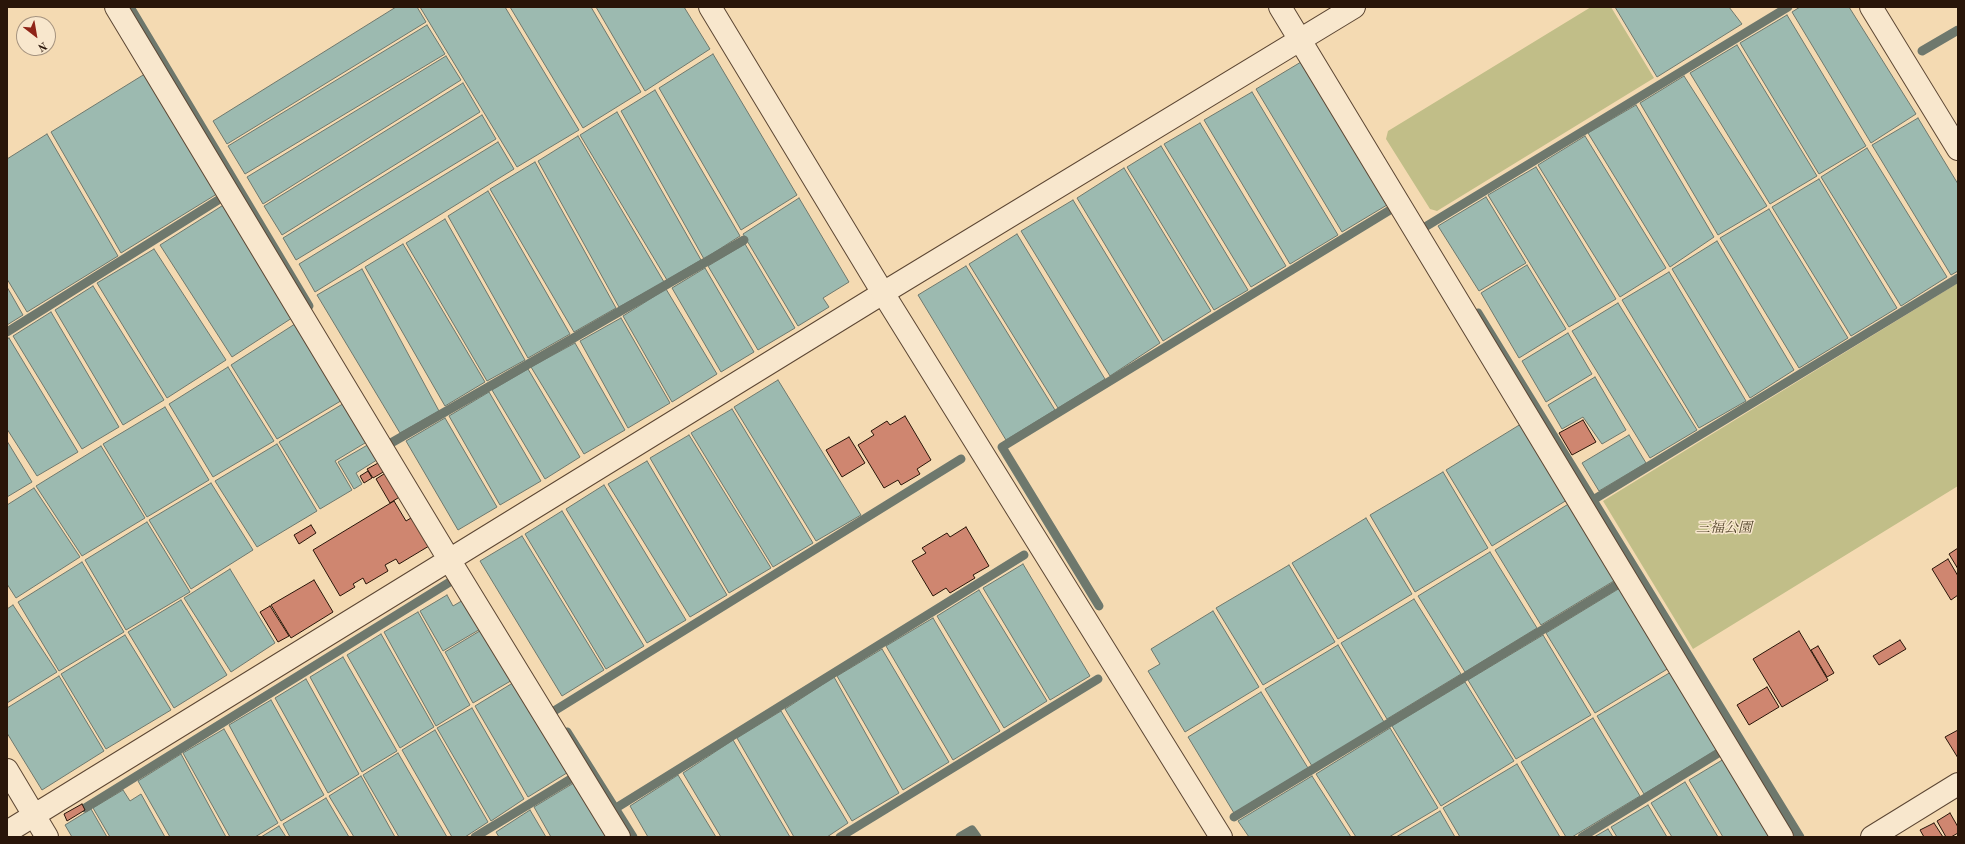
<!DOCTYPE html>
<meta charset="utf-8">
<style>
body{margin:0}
#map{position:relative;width:1965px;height:844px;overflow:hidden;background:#f4dab2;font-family:"Old Standard TT",serif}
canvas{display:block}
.frame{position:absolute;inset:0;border:8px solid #291509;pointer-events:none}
.north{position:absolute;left:16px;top:16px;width:40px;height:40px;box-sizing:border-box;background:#f8e7cd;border:1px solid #a5937f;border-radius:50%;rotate:149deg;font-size:11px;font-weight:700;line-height:16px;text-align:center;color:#291509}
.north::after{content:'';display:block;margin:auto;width:14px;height:18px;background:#8f2418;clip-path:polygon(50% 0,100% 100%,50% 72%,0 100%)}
</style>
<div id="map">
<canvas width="1965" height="844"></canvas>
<div class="frame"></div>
<div class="north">N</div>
</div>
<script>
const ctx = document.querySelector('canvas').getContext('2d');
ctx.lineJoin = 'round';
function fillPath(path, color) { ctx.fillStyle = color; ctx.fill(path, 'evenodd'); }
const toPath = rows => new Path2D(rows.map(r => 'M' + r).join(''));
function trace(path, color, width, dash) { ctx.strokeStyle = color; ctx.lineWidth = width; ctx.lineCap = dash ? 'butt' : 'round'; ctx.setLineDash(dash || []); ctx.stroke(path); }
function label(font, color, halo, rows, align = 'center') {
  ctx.font = font + ' "Old Standard TT","Noto Serif JP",serif'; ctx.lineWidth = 3; ctx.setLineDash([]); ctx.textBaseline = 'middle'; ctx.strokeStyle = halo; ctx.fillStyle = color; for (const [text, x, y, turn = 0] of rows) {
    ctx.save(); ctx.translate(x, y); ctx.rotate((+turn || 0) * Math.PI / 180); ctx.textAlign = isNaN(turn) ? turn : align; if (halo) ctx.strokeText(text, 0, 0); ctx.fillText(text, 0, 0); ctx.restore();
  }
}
fillPath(toPath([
 [1591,7,1611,7,1654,78,1437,211,1430,209,1386,139,1388,131],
 [1958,283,1958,486,1693,649,1603,501]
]), '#c1be88');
const water = toPath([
 [396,7,417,7,426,22,227,144,213,121,396,7],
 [420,7,505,7,579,130,517,167,420,7],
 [510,7,591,7,641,92,583,128,510,7],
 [596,7,684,7,710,49,645,91,596,7],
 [1615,7,1729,7,1742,24,1657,77,1615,7],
 [1800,7,1849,7,1916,114,1871,143,1792,12,1800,7],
 [1787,15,1866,146,1819,174,1740,43,1787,15],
 [427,25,445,54,245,174,228,146,427,25],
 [1737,45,1817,176,1770,204,1690,73,1737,45],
 [713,54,797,195,741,230,659,88,713,54],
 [446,56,461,80,263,204,247,177,446,56],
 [1301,62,1387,205,1342,232,1256,89,1301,62],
 [148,72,220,192,121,253,51,132,148,72],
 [1684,76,1767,206,1718,235,1640,103,1684,76],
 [463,83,480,112,282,235,264,206,463,83],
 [655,90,740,236,704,259,621,111,655,90],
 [1252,92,1338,235,1290,264,1204,120,1252,92],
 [1636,105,1714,237,1670,267,1588,133,1636,105],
 [617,112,701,260,667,280,580,135,617,112],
 [482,115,496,139,296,260,283,238,482,115],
 [1918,118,1958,184,1958,271,1951,275,1872,145,1918,118],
 [1200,123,1286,266,1251,287,1164,144,1200,123],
 [47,134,118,256,27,312,7,279,7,159,47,134],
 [578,136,664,282,619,307,538,161,578,136],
 [1585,136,1666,268,1620,297,1538,165,1585,136],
 [498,142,514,169,315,292,299,264,498,142],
 [1161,146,1248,290,1214,310,1127,167,1161,146],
 [1867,148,1947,277,1901,306,1821,177,1867,148],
 [535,162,616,308,574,332,490,189,535,162],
 [1536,167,1616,299,1569,327,1488,195,1536,167],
 [1124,168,1211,311,1163,341,1077,198,1124,168],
 [1819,179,1897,308,1851,336,1772,207,1819,179],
 [488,191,570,334,528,358,448,216,488,191],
 [1486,197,1526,263,1479,291,1438,226,1486,197],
 [799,198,849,282,823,298,829,307,798,326,743,234,799,198],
 [1073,200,1160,343,1110,376,1021,231,1073,200],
 [225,204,295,316,232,357,160,245,225,204],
 [1769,209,1848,338,1799,368,1720,238,1769,209],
 [445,219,525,360,487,381,406,243,445,219],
 [1017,234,1105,379,1058,408,969,264,1017,234],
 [1717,241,1794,370,1750,398,1672,269,1717,241],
 [403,244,485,382,445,406,365,267,403,244],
 [745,244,795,328,758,350,708,266,745,244],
 [154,249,226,360,167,398,97,283,154,249],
 [1527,265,1566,329,1519,358,1481,293,1527,265],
 [966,266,1055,410,1006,440,918,295,966,266],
 [705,268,754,352,721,372,672,288,705,268],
 [362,269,439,411,400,433,317,295,362,269],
 [1669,272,1746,401,1699,428,1622,300,1669,272],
 [93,286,164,400,123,425,55,310,93,286],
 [7,287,23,315,7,325,7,287],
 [666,289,717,374,672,402,623,316,666,289],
 [1618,303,1697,430,1650,458,1572,331,1618,303],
 [51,312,119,427,82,449,13,336,51,312],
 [621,318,670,403,628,428,580,341,621,318],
 [298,322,344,399,277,439,231,365,298,322],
 [1568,333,1592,374,1546,402,1522,361,1568,333],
 [9,338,78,452,37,476,7,429,7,339,9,338],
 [575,343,625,430,584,454,531,367,575,343],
 [228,367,274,441,213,477,169,404,228,367],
 [528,369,580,457,545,479,492,390,528,369],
 [1595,377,1626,430,1602,444,1583,417,1562,429,1548,405,1595,377],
 [778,380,861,515,816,541,734,407,778,380],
 [489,392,541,481,500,505,449,416,489,392],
 [346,402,370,440,335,461,352,490,320,509,279,442,346,402],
 [165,407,209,480,147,517,103,444,165,407],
 [732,409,813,543,773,567,691,433,732,409],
 [445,418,497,507,458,530,406,441,445,418],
 [1521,424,1567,500,1492,546,1446,470,1521,424],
 [689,435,771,568,729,593,650,458,689,435],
 [1629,435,1646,463,1599,491,1582,463,1629,435],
 [7,441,32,482,7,497,7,441],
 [371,443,380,458,356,473,362,484,354,489,338,462,371,443],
 [277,444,317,511,257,547,215,481,277,444],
 [101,446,145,518,82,556,36,486,101,446],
 [647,461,727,595,690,617,608,484,647,461],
 [1443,472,1488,548,1415,592,1370,515,1443,472],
 [211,483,253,550,191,589,149,520,211,483],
 [604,485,686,620,647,643,566,509,604,485],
 [34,488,80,557,16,598,7,584,7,505,34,488],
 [1570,503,1617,579,1541,625,1495,550,1570,503],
 [562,511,644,646,606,669,525,534,562,511],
 [1366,518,1412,594,1338,639,1292,563,1366,518],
 [147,522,190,592,126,630,85,560,147,522],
 [522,536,604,670,562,696,480,561,522,536],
 [1490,552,1537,628,1465,672,1418,596,1490,552],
 [82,562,124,632,59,671,18,602,82,562],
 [1023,564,1090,676,1050,700,983,588,1023,564],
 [1289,565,1335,642,1263,685,1216,608,1289,565],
 [230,569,275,643,231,672,184,598,230,569],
 [1620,588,1669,668,1595,713,1546,633,1620,588],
 [979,590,1047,701,1004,728,937,616,979,590],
 [447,595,453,606,465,599,482,628,443,651,420,611,447,595],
 [1414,599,1461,674,1387,719,1341,643,1414,599],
 [181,600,227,675,174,708,128,632,181,600],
 [13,605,57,672,7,703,7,609,13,605],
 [1213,611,1259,687,1185,732,1148,671,1160,664,1151,649,1213,611],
 [418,612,470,705,436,726,384,632,418,612],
 [933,618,1000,731,953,760,886,646,933,618],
 [483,629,514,679,473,703,445,652,483,629],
 [381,634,434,727,400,748,347,655,381,634],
 [125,635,171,710,106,749,61,674,125,635],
 [1543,635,1591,715,1516,759,1468,680,1543,635],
 [1338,645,1384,722,1312,766,1265,689,1338,645],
 [882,649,949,762,903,790,837,676,882,649],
 [343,657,397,751,362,772,310,677,343,657],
 [1671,672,1718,749,1644,794,1597,716,1671,672],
 [59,676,104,751,42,790,7,733,7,708,59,676],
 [834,677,899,793,852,821,785,709,834,677],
 [306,679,359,774,328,793,275,698,306,679],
 [516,681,570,771,528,797,475,706,516,681],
 [1465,682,1514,761,1441,806,1392,726,1465,682],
 [1261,692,1308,768,1234,813,1188,737,1261,692],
 [271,700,324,795,281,821,229,725,271,700],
 [472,708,524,799,491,821,437,728,472,708],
 [781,711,848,823,827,837,794,837,737,738,781,711],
 [1593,718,1640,796,1572,837,1566,837,1521,762,1593,718],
 [1390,728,1438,808,1389,837,1356,837,1316,774,1390,728],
 [224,729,278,823,255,837,230,837,183,753,224,729],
 [435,730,488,822,465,837,452,837,402,750,435,730],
 [733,740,790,837,721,837,683,773,733,740],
 [398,753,447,837,399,837,363,775,398,753],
 [181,754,226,837,170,837,138,781,181,754],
 [1724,759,1771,837,1723,837,1689,780,1724,759],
 [1517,764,1560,837,1460,837,1443,808,1517,764],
 [678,775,716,837,648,837,630,806,678,775],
 [361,776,395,837,354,837,329,796,361,776],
 [1312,776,1351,837,1249,837,1238,821,1312,776],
 [577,781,610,837,551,837,534,807,577,781],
 [1685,782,1718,837,1672,837,1651,803,1685,782],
 [123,790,130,801,141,794,165,837,110,837,93,808,123,790],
 [326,798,349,837,290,837,283,824,326,798],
 [1648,805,1667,837,1617,837,1611,827,1648,805],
 [91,809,107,837,72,837,65,825,91,809],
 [530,810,546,837,499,837,496,832,530,810],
 [1440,811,1455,837,1396,837,1440,811],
 [279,826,286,837,261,837,279,826],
 [1608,829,1613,837,1594,837,1608,829]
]);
fillPath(water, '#9cbab0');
trace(water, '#6e786d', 1);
trace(toPath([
 [130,7,309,306],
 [1922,51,1958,30],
 [1425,227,1788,7],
 [1478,313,1800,837],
 [7,332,223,197],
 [391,443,744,240],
 [1593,500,1958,278],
 [1099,606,1002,447,1390,210],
 [554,711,961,459],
 [567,732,633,837],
 [85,808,453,580],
 [616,808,1024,555],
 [1234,817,1618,584],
 [475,837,574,777],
 [840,837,1098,679],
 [960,837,972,830,977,837],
 [1582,837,1720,752]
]), '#6e786d', 9);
const building = toPath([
 [905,416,931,460,917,469,920,474,901,485,898,480,884,488,858,445,874,435,871,431,887,421,890,425,905,416],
 [1583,420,1596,442,1572,455,1559,433,1583,420],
 [849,437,865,463,842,477,826,450,849,437],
 [380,462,385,471,373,478,367,469,380,462],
 [368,471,372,478,364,483,360,476,368,471],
 [387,472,401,496,390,503,376,479,387,472],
 [394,501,406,521,411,518,429,546,399,564,396,559,385,565,388,571,366,584,363,578,353,584,355,587,340,596,313,550,394,501],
 [311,525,316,533,299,544,294,535,311,525],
 [966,527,989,566,973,575,975,578,950,593,946,588,933,596,912,561,926,553,922,548,947,533,950,537,966,527],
 [1958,548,1958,569,1949,554,1958,548],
 [1948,559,1958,576,1958,595,1951,600,1932,569,1948,559],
 [314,580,333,612,291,638,271,605,314,580],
 [270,606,289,636,278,642,260,612,270,606],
 [1799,631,1828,680,1782,707,1753,659,1799,631],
 [1900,640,1906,649,1879,665,1873,656,1900,640],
 [1818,646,1834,673,1827,677,1811,650,1818,646],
 [1767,687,1779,707,1749,725,1737,705,1767,687],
 [1958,730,1958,758,1945,737,1958,730],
 [82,804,85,810,67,821,64,814,82,804],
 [1950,813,1958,827,1958,833,1951,837,1946,837,1937,821,1950,813],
 [1934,823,1943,837,1924,837,1920,830,1934,823]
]);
fillPath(building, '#cf8670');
trace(building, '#291509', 1);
const minor = toPath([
 [116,7,450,561,619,837],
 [1280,7,1782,837],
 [1871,7,1958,149],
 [7,770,47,837],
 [7,832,883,293,1354,7]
]);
const tertiary = toPath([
 [710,7,883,293,1221,837],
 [1872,837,1958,784]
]);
trace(minor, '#5c4633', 24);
trace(tertiary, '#5c4633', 24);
trace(minor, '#f8e7cd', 22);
trace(tertiary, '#f8e7cd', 22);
label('italic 14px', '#57482f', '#f8e7cd', [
 ["三福公園",1724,528]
]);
</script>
